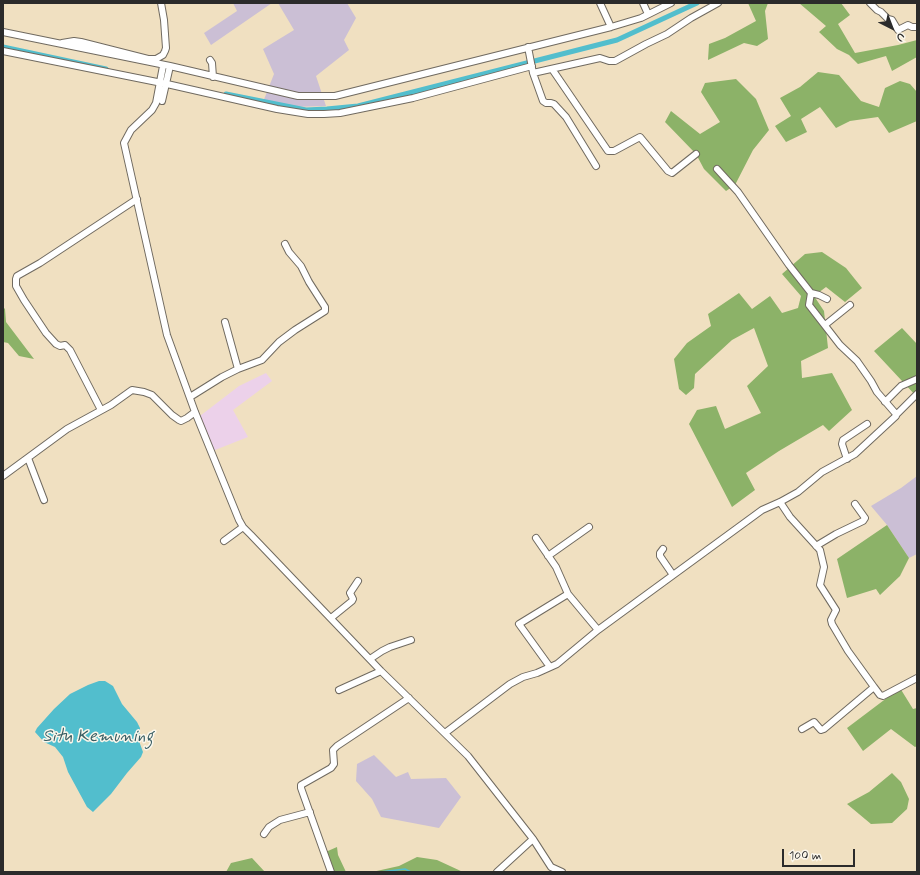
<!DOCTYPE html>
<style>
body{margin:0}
#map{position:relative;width:920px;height:875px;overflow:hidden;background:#f0e0c1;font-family:Mynerve,sans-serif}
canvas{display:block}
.frame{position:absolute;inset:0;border:4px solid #2b2b2b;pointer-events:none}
.north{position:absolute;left:872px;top:8px;width:40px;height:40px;-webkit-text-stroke:3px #fbf7ec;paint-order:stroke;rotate:138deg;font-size:11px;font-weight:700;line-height:16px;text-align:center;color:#2b2b2b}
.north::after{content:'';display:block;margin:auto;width:14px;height:18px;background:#2b2b2b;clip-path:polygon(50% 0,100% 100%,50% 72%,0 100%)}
.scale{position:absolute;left:782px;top:849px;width:73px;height:18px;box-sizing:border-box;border:2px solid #2b2b2b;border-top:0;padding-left:5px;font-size:12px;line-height:14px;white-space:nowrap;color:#2b2b2b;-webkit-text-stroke:3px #fbf7ec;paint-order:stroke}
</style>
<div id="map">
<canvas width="920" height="875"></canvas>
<div class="frame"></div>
<div class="north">U</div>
<div class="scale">100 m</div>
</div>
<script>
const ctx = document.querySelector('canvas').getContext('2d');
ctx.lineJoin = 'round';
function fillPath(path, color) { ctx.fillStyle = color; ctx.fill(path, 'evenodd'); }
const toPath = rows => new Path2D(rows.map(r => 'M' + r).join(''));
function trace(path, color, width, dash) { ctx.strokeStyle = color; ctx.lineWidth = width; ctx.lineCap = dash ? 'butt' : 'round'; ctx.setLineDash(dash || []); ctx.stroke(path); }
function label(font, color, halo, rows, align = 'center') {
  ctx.font = font + ' Mynerve,sans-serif'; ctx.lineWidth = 3; ctx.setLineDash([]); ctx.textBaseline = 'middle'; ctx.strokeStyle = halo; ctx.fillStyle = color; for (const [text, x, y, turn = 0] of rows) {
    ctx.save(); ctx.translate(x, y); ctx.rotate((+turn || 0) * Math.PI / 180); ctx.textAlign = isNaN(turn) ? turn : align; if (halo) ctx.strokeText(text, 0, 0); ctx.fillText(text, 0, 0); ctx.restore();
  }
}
fillPath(toPath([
 [266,373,272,381,233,410,248,437,210,452,196,419,239,386]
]), '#ecd1ea');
fillPath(toPath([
 [233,3,272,3,211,45,204,33,237,11],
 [278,3,347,3,356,18,344,40,349,50,316,76,326,106,291,107,263,102,274,74,263,49,294,30],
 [917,476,917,554,909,558,887,525,871,506,901,488],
 [374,755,396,777,408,772,411,779,446,778,461,797,439,828,381,817,372,799,356,781,357,764]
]), '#cbbfd5');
fillPath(toPath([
 [748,3,768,3,765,11,768,39,757,46,744,43,708,60,709,44,725,38,756,21],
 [799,3,841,3,850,15,838,24,855,53,898,45,917,40,917,57,892,71,886,56,858,64,849,55,837,49,819,32,826,26],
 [818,72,839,75,861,101,879,107,885,88,900,81,910,84,917,92,917,121,889,133,878,117,850,121,836,128,820,107,801,119,807,132,786,142,775,126,791,116,780,98,800,87],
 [736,79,756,99,769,130,753,150,735,185,726,191,704,169,696,154,665,122,671,111,700,134,720,122,701,92,705,83],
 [822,252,846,268,862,288,845,302,826,287,814,296,824,311,828,348,801,361,802,378,832,373,852,410,829,431,823,425,779,451,746,473,755,490,732,507,689,424,697,410,716,406,725,429,761,413,747,386,768,366,754,328,732,340,695,374,694,388,686,395,679,389,674,359,687,343,711,326,708,314,739,293,752,309,770,296,782,313,798,308,801,296,782,274,805,254],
 [3,307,5,309,6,322,34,359,19,356,8,343,3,342],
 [902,328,917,344,917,397,874,351],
 [887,525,909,558,900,576,880,595,876,589,847,598,837,559],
 [900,688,913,709,917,708,917,746,915,747,891,729,863,751,847,728],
 [892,773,901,782,909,799,907,809,892,823,871,824,847,804,869,792],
 [337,847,338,855,346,872,335,872,321,854],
 [417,857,437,860,463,872,372,872,399,866],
 [252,858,265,872,226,872,231,863]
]), '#8cb268');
fillPath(toPath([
 [99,681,105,681,113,686,122,704,137,722,140,728,139,741,143,752,141,757,127,773,111,794,93,812,87,807,68,772,63,757,55,747,44,742,35,732,37,728,54,709,70,694,88,685]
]), '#52becd');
trace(toPath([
 [380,872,405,869,411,872]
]), '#52becd', 1.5);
trace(toPath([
 [3,47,106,69],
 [226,94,306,110,327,109,358,106,617,40,697,3]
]), '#52becd', 5);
const minor = toPath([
 [600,3,611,27],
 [643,3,648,14],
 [870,3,877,10,881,12,888,19,892,20,898,30,908,25,912,27,917,27],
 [3,32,170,66,298,96,335,96,611,27,641,18,671,3],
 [62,43,74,41,81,42,148,59,156,59,163,55,165,51,166,48,164,20,161,3],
 [528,47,533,73,543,101,546,103,551,103,554,104,566,117,596,166],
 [3,51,167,84,277,109,308,114,324,114,340,113,413,98,532,66],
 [210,60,212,63,213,77],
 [163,66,156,103,152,110,131,130,124,143,167,335,195,412,239,520,243,527,251,535,381,671,468,756,533,839,551,867,562,872],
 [552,69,608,151,614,151,640,137,668,171,672,173,696,154],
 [533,73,600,58,609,61,615,61,646,44,667,34,691,18,718,3],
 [162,101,170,66],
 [811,293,819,295,827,299],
 [225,322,238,369],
 [825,325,850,305],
 [190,397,222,377,238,369,262,360,279,342,295,330,325,311,325,307,309,282,301,266,289,252,285,244],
 [885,402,901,386,917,379],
 [101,410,70,350,65,345,60,346,56,344,46,333,24,300,16,286,16,279,17,276,40,263,137,199],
 [896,415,917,394],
 [28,458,44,500],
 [847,459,842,444,843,440,867,424],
 [3,476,67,429,111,405,132,390,144,392,152,395,172,415,179,420,181,421,187,418,195,412],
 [780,502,790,517,820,550,824,567,820,585,836,610,831,620,832,624,848,651,874,687,824,729,821,730,814,722,802,729],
 [536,538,556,567,568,594,598,630],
 [224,541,243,527],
 [816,546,836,534,863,521,865,518,855,504],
 [663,549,660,553,660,556,673,575],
 [548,556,589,527],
 [331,618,352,601,353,599,350,593,358,581],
 [370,659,382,651,390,647,411,640],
 [550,667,519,624,568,594],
 [874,687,880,695,883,696,917,678],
 [339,690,381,671],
 [445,733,510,684,523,677,537,673,557,664,598,630,762,510,780,502,798,492,822,472,855,454,896,416,896,414,877,392,871,381,857,361,840,345,809,305,811,293,789,265,738,192,717,169],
 [264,834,269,827,280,820,310,812],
 [331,872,301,788,301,785,331,768,334,764,333,750,337,746,409,698],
 [497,872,533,839]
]);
trace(minor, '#706a60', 8);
trace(minor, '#fff', 6);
label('italic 17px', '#395e64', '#fbf7ec', [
 ["Situ Kemuning",98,737]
]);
</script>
